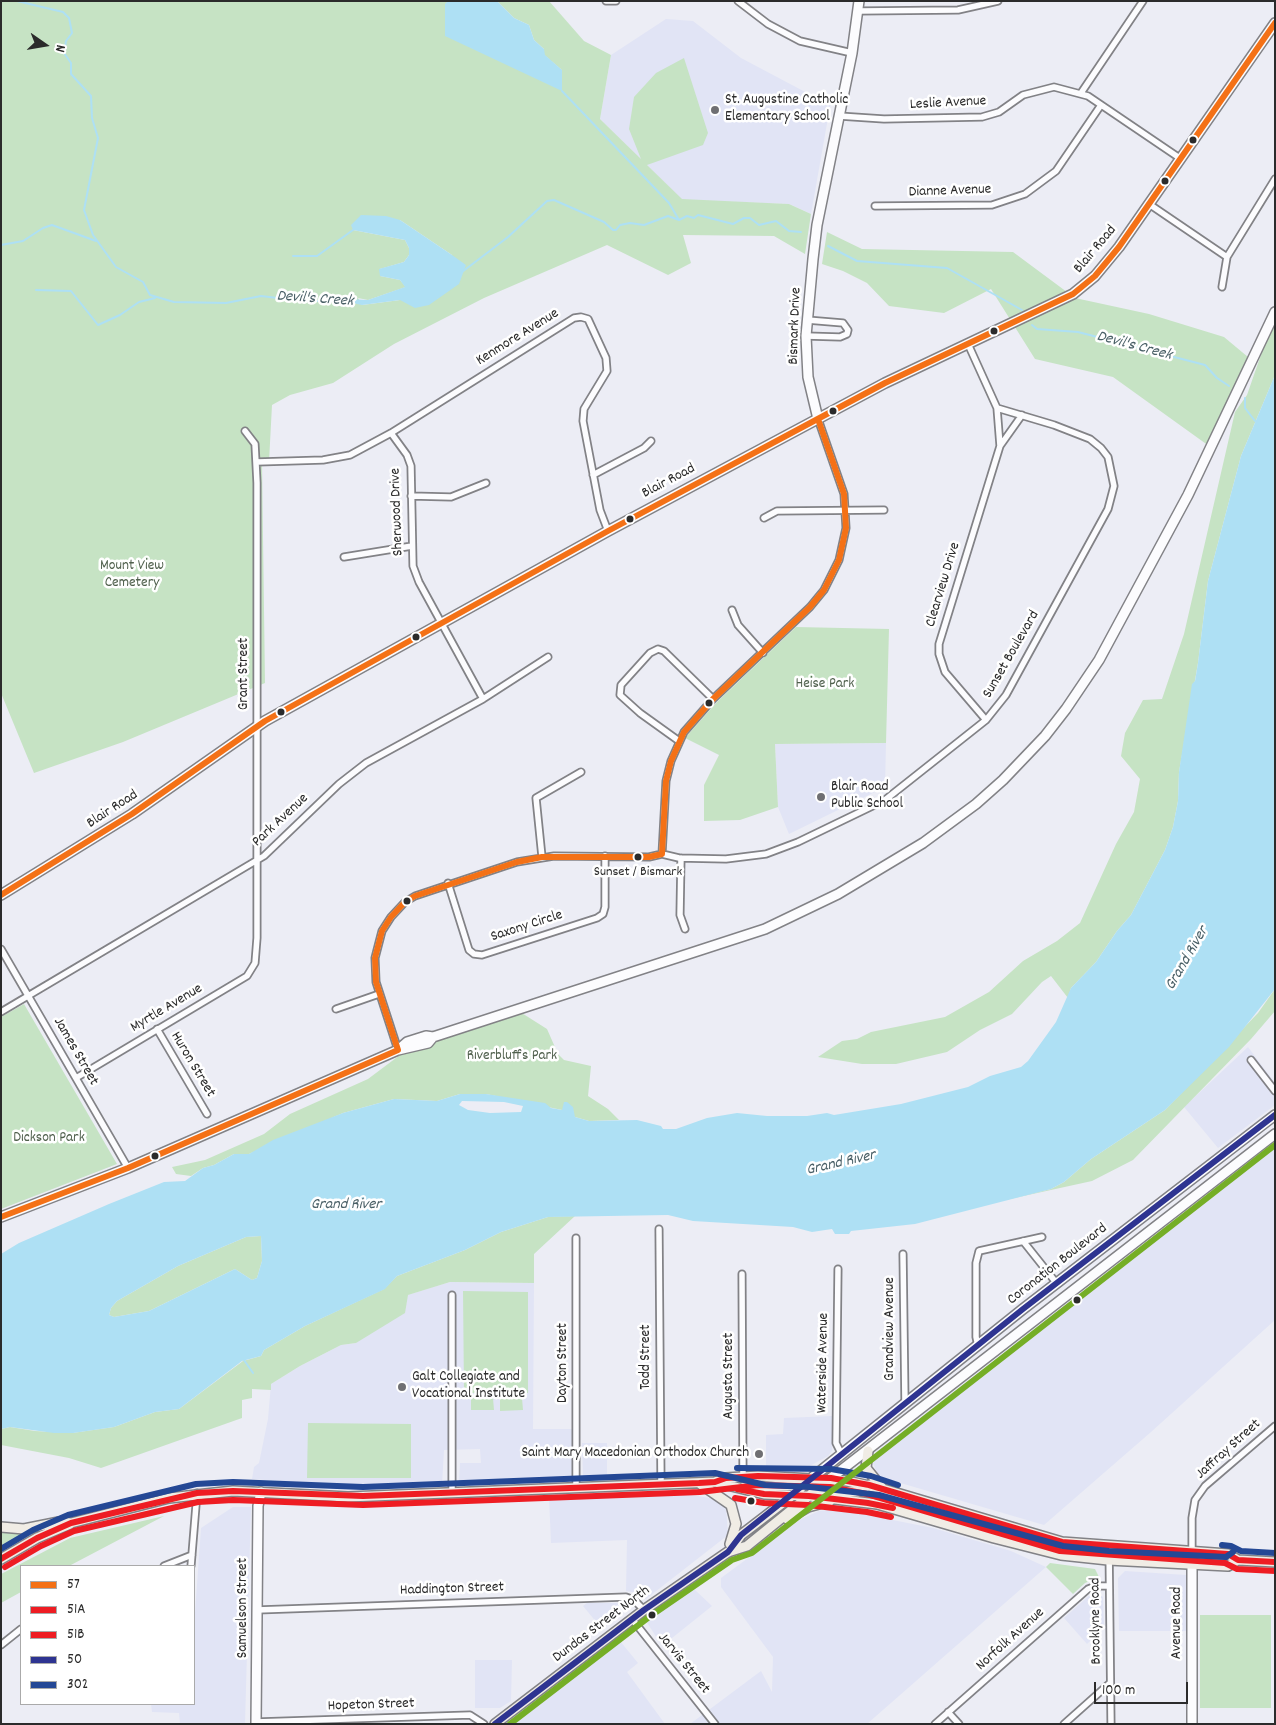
<!DOCTYPE html>
<style>
body{margin:0}
#map{position:relative;width:1276px;height:1725px;overflow:hidden;background:#ecedf5;font-family:Dekko,sans-serif}
canvas{display:block}
.frame{position:absolute;inset:0;border:2px solid #2b2b2b;pointer-events:none}
.legend{position:absolute;left:20px;top:1565px;width:175px;height:140px;box-sizing:border-box;background:#fff;border:1px solid #aaa;margin:0;padding:6px 9px;list-style:none;font-size:15px;color:#2b2b2b}
.legend li{display:flex;align-items:center;gap:10px;height:25px}
.legend b{width:25px;border:1px solid #aaa}
.north{position:absolute;left:20px;top:20px;width:50px;height:50px;-webkit-text-stroke:4px #fff;paint-order:stroke;rotate:103deg;font-size:14px;font-weight:700;line-height:20px;text-align:center;color:#2b2b2b}
.north::after{content:'';display:block;margin:auto;width:18px;height:22px;background:#2b2b2b;clip-path:polygon(50% 0,100% 100%,50% 72%,0 100%)}
.scale{position:absolute;left:1094px;top:1682px;width:94px;height:22px;box-sizing:border-box;border:2px solid #2b2b2b;border-top:0;padding-left:6px;font-size:15px;line-height:18px;white-space:nowrap;color:#2b2b2b;-webkit-text-stroke:4px #fff;paint-order:stroke}
</style>
<div id="map">
<canvas width="1276" height="1725"></canvas>
<div class="frame"></div>
<ul class="legend">
<li><b style="height:6px;background:#f47116"></b>57</li>
<li><b style="height:6px;background:#ee1d23"></b>51A</li>
<li><b style="height:6px;background:#ee1d23"></b>51B</li>
<li><b style="height:6px;background:#2e3491"></b>50</li>
<li><b style="height:6px;background:#244895"></b>302</li>
</ul>
<div class="north">N</div>
<div class="scale">100 m</div>
</div>
<script>
const ctx = document.querySelector('canvas').getContext('2d');
ctx.lineJoin = 'round';
function fillPath(path, color) { ctx.fillStyle = color; ctx.fill(path, 'evenodd'); }
const toPath = rows => new Path2D(rows.map(r => 'M' + r).join(''));
function trace(path, color, width, dash) { ctx.strokeStyle = color; ctx.lineWidth = width; ctx.lineCap = dash ? 'butt' : 'round'; ctx.setLineDash(dash || []); ctx.stroke(path); }
function label(font, color, halo, rows, align = 'center') {
  ctx.font = font + ' Dekko,sans-serif'; ctx.lineWidth = 5; ctx.setLineDash([]); ctx.textBaseline = 'middle'; ctx.strokeStyle = halo; ctx.fillStyle = color; for (const [text, x, y, turn = 0] of rows) {
    ctx.save(); ctx.translate(x, y); ctx.rotate((+turn || 0) * Math.PI / 180); ctx.textAlign = isNaN(turn) ? turn : align; if (halo) ctx.strokeText(text, 0, 0); ctx.fillText(text, 0, 0); ctx.restore();
  }
}
fillPath(toPath([
 [666,19,693,21,741,58,809,94,831,101,811,214,789,204,682,200,600,119,611,55],
 [886,743,885,787,789,834,778,807,775,744],
 [1248,1047,1275,1083,1275,1105,1218,1148,1184,1107],
 [1275,1144,1275,1320,1151,1432,1044,1525,880,1477,877,1473,873,1463,877,1451],
 [450,1282,534,1283,533,1429,572,1429,572,1481,459,1484,460,1463,481,1463,480,1449,444,1450,442,1485,427,1483,427,1485,354,1487,252,1479,254,1467,259,1463,268,1419,271,1384,300,1366,341,1345,356,1343,407,1295],
 [832,1416,832,1451,828,1456,808,1467,766,1469,766,1435,783,1434,784,1418],
 [582,1443,607,1443,607,1478,585,1479,583,1477],
 [679,1493,716,1499,726,1506,728,1535,646,1599,638,1593,626,1591,627,1540,551,1543,549,1497],
 [233,1507,251,1507,245,1724,180,1724,179,1713,152,1712,151,1704,194,1704,194,1627,201,1528],
 [837,1509,933,1528,1011,1551,1046,1567,867,1724,690,1724,761,1671,772,1692,773,1657,721,1587,721,1578,801,1519,819,1511],
 [1125,1571,1186,1575,1188,1631,1119,1631,1118,1578],
 [694,1589,712,1606,662,1646,646,1621,688,1590],
 [1097,1592,1103,1597,1104,1628,1087,1644,1064,1618,1091,1594],
 [587,1603,626,1603,629,1607,602,1629,583,1606],
 [620,1641,638,1663,627,1672,665,1724,511,1724],
 [475,1660,512,1660,511,1701,500,1708,475,1708]
]), '#e1e4f5');
fillPath(toPath([
 [1,1,448,1,445,5,562,70,544,55,544,49,534,40,529,25,514,18,497,1,549,1,584,41,611,55,600,119,641,159,629,129,634,97,656,73,684,58,708,133,703,145,647,165,682,199,789,204,811,214,805,254,774,236,683,235,691,263,668,275,607,245,484,298,394,344,333,383,290,395,272,405,269,462,262,463,265,683,123,742,34,773,1,693],
 [400,220,452,255,400,300,362,305,358,298,368,300,406,287,400,280,380,276,380,269,404,262,409,255,409,248,405,240,353,230],
 [827,232,862,249,1013,252,1075,298,1149,314,1224,337,1248,357,1209,446,1113,377,1035,359,991,289,944,313,889,306,867,283,843,271,822,264],
 [1275,324,1275,375,1241,456,1208,581,1198,663,1179,772,1178,801,1173,827,1165,850,1131,915,1117,931,1096,962,1071,988,1068,998,1051,976,1042,982,1012,1014,980,1030,947,1052,896,1064,862,1064,818,1057,842,1041,857,1039,871,1032,945,1017,989,992,1023,961,1057,941,1080,923,1116,844,1134,812,1140,779,1121,756,1125,733,1143,700,1162,699,1184,634,1235,412,1247,395,1264,346],
 [796,627,889,629,886,743,775,744,778,807,740,820,704,821,704,785,719,755,685,738,717,702],
 [1275,989,1275,1011,1251,1039,1133,1160,1092,1181,996,1202,1051,1189,1064,1182,1091,1159,1165,1110,1258,1013],
 [24,1004,117,1164,1,1209,1,1017],
 [517,1010,547,1029,558,1054,564,1060,591,1066,588,1096,608,1109,619,1120,589,1121,575,1117,562,1110,486,1094,460,1094,437,1101,394,1099,343,1113,249,1154,234,1154,214,1165,203,1168,191,1176,176,1174,172,1167,205,1160,264,1134,290,1114,368,1079,404,1052],
 [575,1216,534,1254,534,1283,450,1282,408,1295,405,1313,356,1343,341,1345,300,1366,271,1384,271,1390,252,1389,252,1398,242,1400,242,1418,101,1468,69,1458,1,1445,1,1429,10,1427,35,1431,72,1433,114,1427,155,1412,179,1409,243,1361,261,1356,264,1350,305,1326,384,1289,397,1276,465,1250,501,1232,548,1217],
 [261,1236,262,1261,257,1278,252,1280,235,1269,149,1311,114,1317,109,1315,111,1308,117,1301,178,1266,246,1237],
 [463,1291,528,1292,528,1393,464,1393],
 [471,1398,493,1398,494,1410,471,1410],
 [500,1398,522,1398,523,1410,500,1411],
 [308,1423,411,1424,411,1478,307,1478],
 [164,1516,69,1566,21,1566,21,1592,1,1603,1,1574,5,1572,70,1538],
 [1,1530,11,1533,34,1532,1,1552],
 [1050,1563,1095,1569,1099,1577,1085,1583,1073,1594,1046,1567],
 [1200,1615,1271,1615,1271,1708,1200,1708]
]), '#c6e3c4');
fillPath(toPath([
 [448,1,497,1,514,18,529,25,534,40,544,49,545,55,562,70,562,91,445,36,445,4],
 [361,215,386,216,400,220,452,255,466,265,459,284,429,305,415,308,400,300,362,305,348,302,347,299,368,300,405,287,400,280,380,276,379,269,404,262,409,255,409,248,405,240,353,230,351,225],
 [1275,375,1275,989,1229,1047,1165,1110,1091,1159,1064,1182,1051,1189,915,1224,851,1231,849,1234,835,1234,832,1229,812,1232,793,1227,693,1221,668,1215,548,1217,501,1232,465,1250,397,1276,385,1289,305,1326,264,1350,261,1356,242,1361,179,1409,155,1412,114,1427,73,1433,54,1433,10,1427,1,1429,1,1254,19,1243,109,1204,164,1182,185,1181,203,1168,214,1165,234,1154,249,1154,273,1140,343,1113,394,1099,437,1101,460,1094,486,1094,545,1103,551,1108,562,1110,564,1102,567,1102,573,1107,575,1117,589,1121,637,1120,661,1126,663,1129,676,1129,707,1118,737,1113,767,1116,807,1116,827,1113,834,1115,901,1104,968,1087,990,1076,1021,1067,1028,1061,1056,1022,1071,988,1096,962,1117,931,1131,915,1165,850,1173,827,1178,801,1179,772,1192,684,1195,681,1198,663,1208,581,1241,456],
 [462,1101,504,1102,523,1106,521,1112,490,1113,468,1110,459,1105],
 [261,1236,262,1261,257,1278,252,1280,235,1269,149,1311,114,1317,109,1315,111,1308,117,1301,178,1266,246,1237]
]), '#aee0f4');
trace(toPath([
 [17,1,63,12,69,18,72,33,66,41,64,53,71,63,71,74,91,96,92,118,98,138,84,210,93,235,116,267,143,282,150,295,174,302,226,303,261,296,302,301,350,301],
 [562,91,669,203,679,220],
 [1,245,23,241,43,228,52,225,96,241],
 [828,246,857,261,947,268,1022,310],
 [293,256,317,256,353,230],
 [462,272,508,237,547,201,554,200,604,222,613,230,616,230,620,225,630,223,644,225,668,216,679,220,687,216,694,218,698,215,733,224,744,218,750,218,759,225,776,221,789,231,801,232],
 [36,290,71,291,98,325,120,315,139,302,155,298],
 [1032,325,1037,329,1078,332,1205,365,1217,378,1229,386],
 [1245,398,1245,408,1255,421],
 [244,1360,253,1373]
]), '#aee0f4', 2);
const street = toPath([
 [606,1,616,1],
 [738,1,768,24,800,41,852,53],
 [859,11,958,10,998,1],
 [1081,93,1143,1],
 [839,116,884,119,982,117,999,112,1023,95,1054,87,1088,96,1181,159],
 [1149,204,1227,257],
 [875,206,992,205,1025,194,1056,171,1101,105],
 [1222,287,1227,257,1275,179],
 [806,336,840,337,847,334,848,330,843,323,807,320],
 [968,344,997,408,1000,446],
 [391,433,407,455,411,466,413,566,419,582,483,699],
 [257,462,323,460,350,455,391,433,574,318,581,317,588,319,606,358,607,371,584,409,583,421,600,510,608,531],
 [593,475,644,448,651,441],
 [411,496,451,497,486,483],
 [764,518,777,511,884,510],
 [344,557,412,546],
 [732,610,738,625,763,653],
 [986,720,945,672,939,654,939,644,1000,446,1022,415],
 [679,741,640,713,620,695,621,685,650,653,658,649,664,651,713,699],
 [662,854,666,781,671,761,684,732,713,699,810,607,824,590,839,560,846,528,844,494,818,419],
 [542,857,536,798,581,772],
 [681,858,680,915,685,929],
 [448,883,469,950,474,954,482,955,597,918,603,914,605,907,605,856],
 [1,949,128,1168],
 [336,1009,379,994],
 [1,1012,264,856,339,784,366,763,483,699,548,657],
 [157,1029,207,1114],
 [398,1050,376,982,375,958,382,931,391,917,405,902,415,896,517,862,554,856,649,857,662,854,679,858,726,859,766,854,798,842,885,800,986,720,1006,695,1108,509,1114,486,1108,457,1101,448,1090,439,1054,425,997,408],
 [1251,1060,1275,1091],
 [76,1078,247,976,255,963,257,938,257,483,255,444,245,431],
 [659,1229,661,1485],
 [576,1238,576,1488],
 [1023,1241,1054,1280,1059,1283],
 [903,1254,905,1404],
 [838,1269,836,1443,842,1455],
 [742,1274,743,1477],
 [452,1295,452,1493],
 [978,1346,976,1337,976,1263,979,1251,1042,1237],
 [1109,1547,1111,1724],
 [1192,1552,1192,1518,1195,1500,1205,1486,1275,1426],
 [164,1566,192,1555],
 [191,1566,197,1493],
 [257,1610,626,1597,634,1600,644,1610],
 [632,1619,715,1724],
 [1,1645,21,1629],
 [948,1712,959,1724],
 [256,1722,470,1715,484,1724],
 [935,1724,1088,1589,1096,1586,1108,1586],
 [1064,1724,1110,1683]
]);
const secondary = toPath([
 [818,419,808,377,806,336,813,259,817,225,852,53,859,1],
 [1,895,132,814,265,721,608,531,825,415,885,383,1073,294,1095,276,1119,247,1275,23],
 [398,1050,407,1042,426,1036,433,1037,765,929,838,894,923,843,976,804,1003,780,1045,736,1066,709,1099,660,1188,495,1275,312],
 [1,1217,128,1168,398,1050,428,1043,433,1037],
 [813,1477,1023,1309,1275,1115],
 [831,1478,1275,1134],
 [1192,1552,1192,1724],
 [256,1724,258,1506,261,1492]
]);
const primary = toPath([
 [868,1451,866,1468,883,1489],
 [715,1482,726,1478,758,1476,847,1481,883,1489,1062,1542,1228,1554,1238,1560,1275,1562],
 [699,1483,731,1505,736,1524,730,1544],
 [744,1487,806,1485],
 [815,1490,858,1492,869,1485],
 [787,1519,808,1507,830,1501],
 [1,1527,24,1529,59,1522,71,1523,169,1498,233,1491,348,1497,715,1482,764,1494,809,1496,877,1504,994,1538,1061,1555,1108,1560,1228,1566,1238,1560],
 [729,1552,741,1535,793,1495,813,1477],
 [1,1559,37,1538,70,1524],
 [495,1724,644,1610,728,1552,747,1546,831,1478]
]);
trace(street, '#828286', 9);
trace(secondary, '#828286', 12);
trace(primary, '#828286', 12);
trace(street, '#fcfcfe', 5.5);
trace(secondary, '#fcfcfe', 9);
trace(primary, '#f0ece5', 9);
trace(toPath([
 [1,895,132,814,265,721,608,531,885,383,1073,294,1095,276,1119,247,1275,23],
 [1,1217,128,1168,398,1050,376,982,375,958,382,931,391,917,405,902,415,896,517,862,542,857,649,857,662,854,666,781,671,761,684,732,713,699,810,607,824,590,839,560,846,528,844,494,818,419]
]), '#f47116', 6);
trace(toPath([
 [737,1489,764,1494,809,1496,868,1503,893,1508],
 [1,1559,37,1538,71,1523,197,1493,233,1491,363,1496,699,1483,715,1482,726,1478,758,1476,831,1478,869,1485,1062,1542,1228,1554,1238,1560,1275,1562]
]), '#ee1d23', 6);
trace(toPath([
 [735,1498,764,1503,808,1505,867,1512,891,1517],
 [5,1567,41,1546,74,1531,198,1502,233,1500,363,1505,700,1492,758,1485,830,1487,867,1494,1060,1551,1225,1563,1237,1569,1275,1571]
]), '#ee1d23', 6);
trace(toPath([
 [495,1724,644,1610,728,1552,741,1535,1023,1309,1275,1115]
]), '#2e3491', 6);
trace(toPath([
 [737,1468,831,1469,871,1476,898,1485],
 [1222,1545,1231,1546,1241,1551,1275,1553],
 [1,1549,33,1530,68,1515,196,1484,233,1482,363,1487,715,1473,765,1485,810,1487,879,1495,1063,1546,1109,1551,1226,1557,1233,1552]
]), '#244895', 6);
trace(toPath([
 [510,1724,649,1617,732,1560,752,1553,1275,1145]
]), '#75ae26', 6);
for (const [x, y, r, color] of [
 [715,110,5,"#6f6f72"],
 [1193,140,4.5,"#2b2b2b"],
 [1165,181,4.5,"#2b2b2b"],
 [994,331,4.5,"#2b2b2b"],
 [833,411,4.5,"#2b2b2b"],
 [630,519,4.5,"#2b2b2b"],
 [416,637,4.5,"#2b2b2b"],
 [709,703,4.5,"#2b2b2b"],
 [281,712,4.5,"#2b2b2b"],
 [821,797,5,"#6f6f72"],
 [638,857,4.5,"#2b2b2b"],
 [407,901,4.5,"#2b2b2b"],
 [155,1156,4.5,"#2b2b2b"],
 [1077,1300,4.5,"#2b2b2b"],
 [402,1387,5,"#6f6f72"],
 [759,1454,5,"#6f6f72"],
 [751,1501,4.5,"#2b2b2b"],
 [652,1615,4.5,"#2b2b2b"]
]) { const dot = new Path2D(); dot.arc(x, y, r, 0, 2 * Math.PI); ctx.fillStyle = color; ctx.fill(dot); trace(dot, '#fff', 2); }
label('14px', '#2b2b2b', '#fff', [
 ["Sunset / Bismark",638,873]
]);
label('15px', '#2b2b2b', '#fff', [
 ["St. Augustine Catholic",725,101],
 ["Elementary School",725,118],
 ["Blair Road",831,788],
 ["Public School",831,805],
 ["Galt Collegiate and",412,1378],
 ["Vocational Institute",412,1395],
 ["Saint Mary Macedonian Orthodox Church",749,1454,"right"]
], 'left');
label('15px', '#2b2b2b', '#fff', [
 ["Leslie Avenue",948,104,-3],
 ["Dianne Avenue",950,192,-2],
 ["Blair Road",1096,250,-50],
 ["Bismark Drive",796,326,-88],
 ["Kenmore Avenue",518,338,-32],
 ["Blair Road",669,482,-28],
 ["Sherwood Drive",398,512,-92],
 ["Clearview Drive",944,585,-73],
 ["Sunset Boulevard",1012,655,-60],
 ["Grant Street",245,674,-90],
 ["Blair Road",113,810,-33],
 ["Park Avenue",281,821,-43],
 ["Saxony Circle",527,927,-18],
 ["Myrtle Avenue",167,1009,-31],
 ["James Street",75,1052,60],
 ["Huron Street",192,1065,59],
 ["Coronation Boulevard",1058,1265,-38],
 ["Grandview Avenue",891,1329,-90],
 ["Todd Street",647,1357,-90],
 ["Dayton Street",564,1363,-90],
 ["Waterside Avenue",824,1363,-89],
 ["Augusta Street",730,1376,-90],
 ["Jaffray Street",1229,1450,-42],
 ["Haddington Street",452,1590,-2],
 ["Samuelson Street",244,1608,-90],
 ["Brooklyne Road",1097,1621,-91],
 ["Avenue Road",1178,1623,-90],
 ["Dundas Street North",602,1625,-37],
 ["Norfolk Avenue",1011,1640,-42],
 ["Jarvis Street",683,1664,51],
 ["Hopeton Street",371,1706,-2]
]);
label('15px', '#50604d', '#fff', [
 ["Mount View",132,567],
 ["Cemetery",132,584],
 ["Heise Park",825,685],
 ["Riverbluffs Park",512,1057],
 ["Dickson Park",49,1139]
]);
label('italic 16px', '#4a6067', '#fff', [
 ["Devil's Creek",315,300,4],
 ["Devil's Creek",1134,347,15],
 ["Grand River",1188,959,-60],
 ["Grand River",841,1164,-13],
 ["Grand River",346,1206]
]);
</script>
